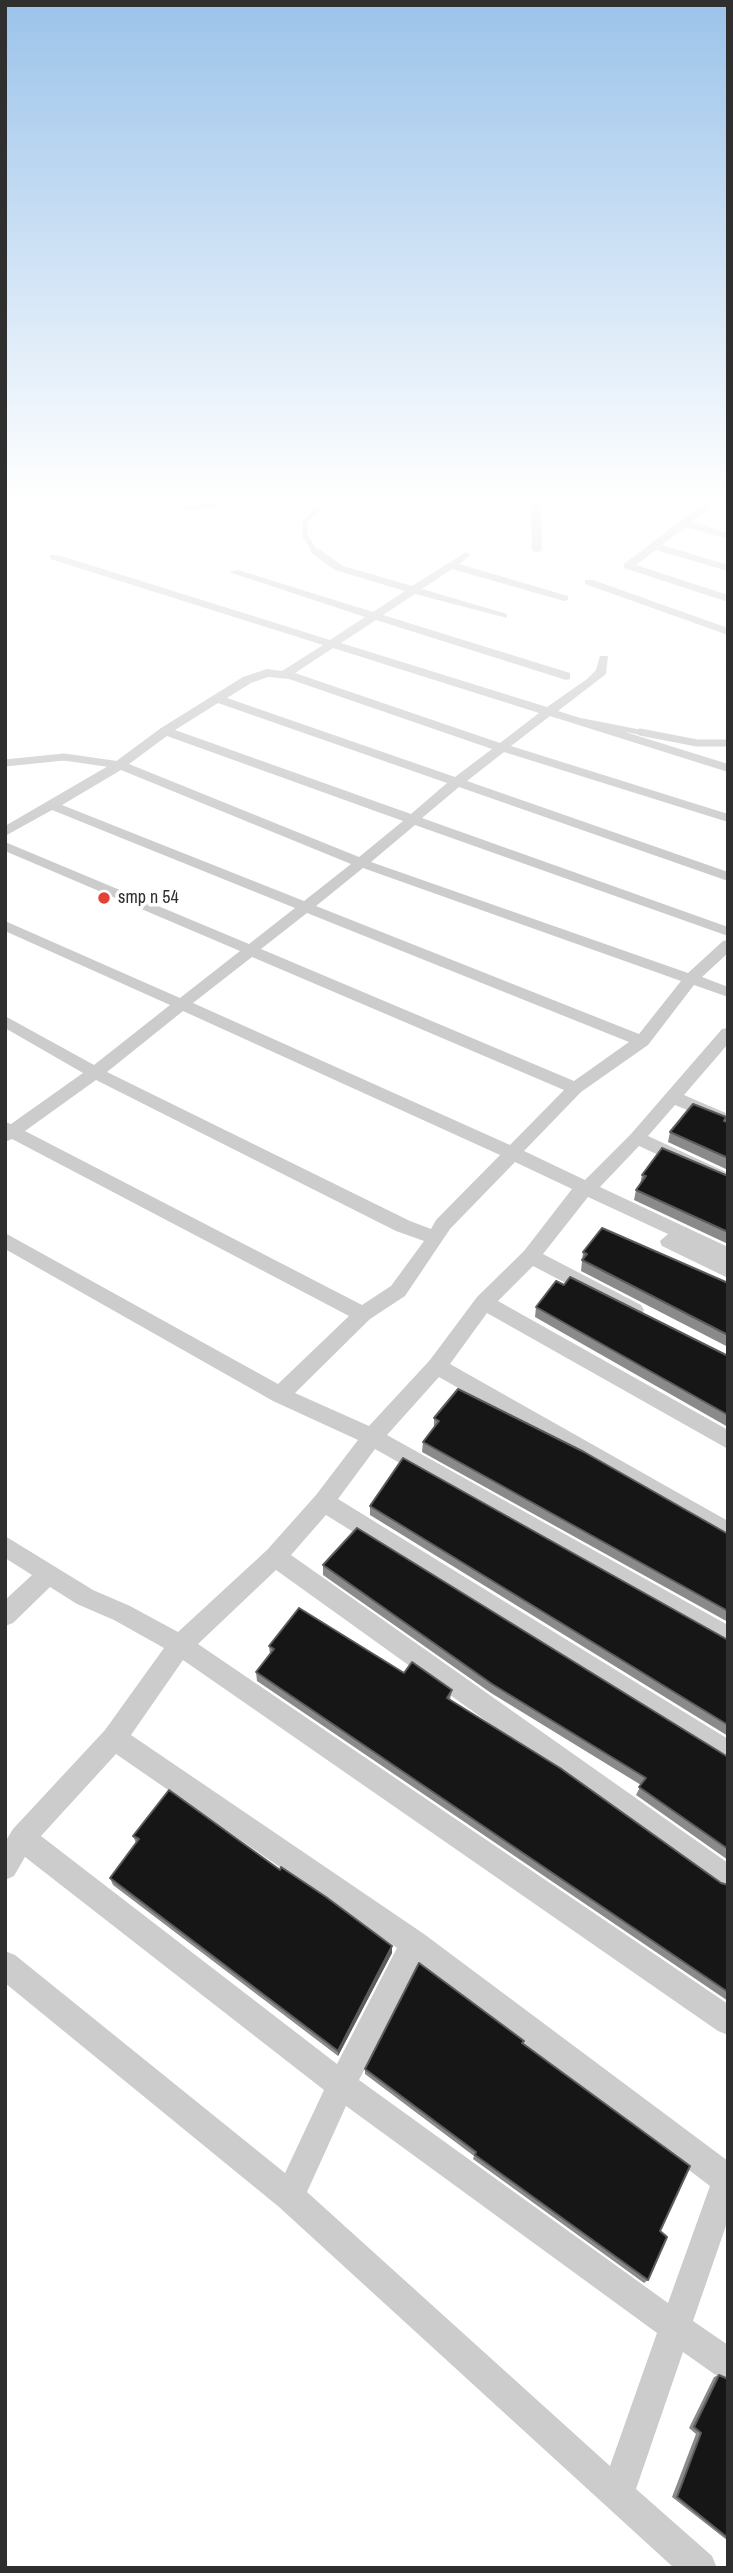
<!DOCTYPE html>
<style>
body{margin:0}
#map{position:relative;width:733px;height:2573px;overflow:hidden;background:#fff;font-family:"Archivo Narrow",sans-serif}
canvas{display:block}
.frame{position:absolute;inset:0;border:7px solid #2f2f2f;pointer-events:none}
</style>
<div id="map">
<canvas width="733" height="2573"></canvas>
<div class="frame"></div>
</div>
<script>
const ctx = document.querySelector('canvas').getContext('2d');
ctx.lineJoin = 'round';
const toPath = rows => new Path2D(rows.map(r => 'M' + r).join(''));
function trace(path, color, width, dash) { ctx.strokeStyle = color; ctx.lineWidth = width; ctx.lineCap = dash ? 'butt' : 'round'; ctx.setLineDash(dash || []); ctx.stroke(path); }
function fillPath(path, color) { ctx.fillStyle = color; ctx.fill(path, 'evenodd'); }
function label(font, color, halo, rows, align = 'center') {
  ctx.font = font + ' "Archivo Narrow",sans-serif'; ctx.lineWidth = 7; ctx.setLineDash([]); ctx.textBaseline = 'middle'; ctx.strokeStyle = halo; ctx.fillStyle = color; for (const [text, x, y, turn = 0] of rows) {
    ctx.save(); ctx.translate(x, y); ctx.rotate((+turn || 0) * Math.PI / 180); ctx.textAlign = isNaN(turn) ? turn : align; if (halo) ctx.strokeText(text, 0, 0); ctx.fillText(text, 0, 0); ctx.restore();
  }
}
trace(toPath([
 [315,551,305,536,305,522,329,497],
 [583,721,649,734]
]), '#ccc', 5);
trace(toPath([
 [640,732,697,743,728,743],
 [5,763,64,757,120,765]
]), '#ccc', 7);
fillPath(toPath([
 [180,497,190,497,191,504,194,505,248,497,257,499,194,511,182,508,180,497],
 [535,497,545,497,541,516,542,550,537,553,532,550,531,516,535,497],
 [712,497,723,497,692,522,728,533,728,539,686,527,662,545,728,565,728,571,656,550,636,565,728,595,728,602,624,568,624,564,712,497],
 [311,549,319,549,343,566,412,586,466,552,471,555,459,564,568,596,568,600,564,601,452,569,422,589,507,614,507,618,415,594,383,615,570,673,570,679,566,680,376,620,341,643,547,707,587,679,596,670,600,656,608,656,606,674,558,711,728,764,728,772,550,716,511,746,728,814,728,822,504,752,467,781,728,872,728,881,459,787,422,818,728,927,728,936,415,825,371,862,688,973,723,941,728,940,728,953,702,977,728,987,728,997,694,985,648,1045,581,1092,524,1151,585,1180,631,1134,722,1029,728,1028,728,1044,684,1095,728,1114,728,1127,675,1105,648,1136,728,1173,728,1187,639,1146,600,1187,728,1247,728,1262,725,1261,728,1262,728,1278,662,1246,660,1241,668,1234,588,1197,543,1254,641,1305,644,1310,641,1315,634,1317,627,1315,533,1266,498,1301,728,1430,728,1449,487,1313,450,1364,728,1521,728,1542,439,1377,387,1435,728,1625,728,1648,375,1449,338,1499,728,1739,728,1765,326,1515,291,1555,728,1863,728,1892,719,1888,276,1570,198,1644,728,2004,728,2035,718,2031,183,1660,131,1735,424,1934,728,2161,728,2220,693,2321,728,2345,728,2381,717,2376,683,2352,636,2489,712,2556,717,2568,674,2568,279,2207,5,1983,5,1951,15,1955,285,2173,324,2090,25,1857,14,1876,5,1880,5,1842,13,1829,105,1730,164,1648,114,1620,77,1604,50,1587,13,1623,5,1626,5,1600,32,1575,5,1558,5,1536,93,1590,130,1606,178,1632,267,1550,316,1495,358,1440,273,1401,5,1249,5,1233,278,1384,349,1316,12,1139,5,1142,5,1122,11,1124,83,1073,5,1028,5,1016,94,1065,170,1005,5,931,5,921,180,998,240,951,5,851,5,842,249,944,295,908,52,810,5,836,5,826,115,762,161,728,243,677,267,669,282,671,323,645,50,559,50,555,58,555,330,640,365,617,229,572,238,570,373,612,405,591,335,570,311,553,311,549],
 [333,648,539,713,500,743,295,673,333,648],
 [268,677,289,679,492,749,455,777,227,698,251,683,268,677],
 [218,703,447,783,411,814,175,730,218,703],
 [167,736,403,821,359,857,129,764,167,736],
 [121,770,351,864,304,901,62,805,121,770],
 [363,868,681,981,639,1034,316,906,363,868],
 [307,913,629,1042,574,1081,261,949,307,913],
 [252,957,564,1090,510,1145,193,1003,252,957],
 [183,1011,500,1155,436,1220,431,1229,410,1221,107,1072,183,1011],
 [96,1080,396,1231,424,1241,391,1286,362,1305,25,1131,96,1080],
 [515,1162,572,1189,524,1251,477,1297,430,1360,369,1426,295,1393,370,1319,405,1296,450,1229,515,1162],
 [116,1754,397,1948,337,2064,41,1836,116,1754],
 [418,1964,710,2186,668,2303,359,2080,418,1964],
 [346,2106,657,2333,610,2466,307,2192,346,2106],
 [585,580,593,580,728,628,728,635,585,584,585,580]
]), '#ccc');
fillPath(toPath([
 [726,1117,725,1121,728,1122,728,1170,668,1142,670,1132],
 [642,1175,728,1176,728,1244,634,1200,636,1190,640,1185],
 [583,1252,728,1283,728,1347,581,1271],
 [536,1307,728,1356,728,1427,535,1317],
 [434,1418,728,1534,728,1622,422,1452,423,1442,434,1427],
 [370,1506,728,1640,728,1736,370,1515],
 [323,1565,728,1757,728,1860,636,1795,641,1785,491,1693,323,1575],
 [269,1646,404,1673,452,1690,450,1700,721,1883,728,1885,728,2001,257,1681,256,1672,270,1654],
 [133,1836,280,1870,392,1946,392,1953,338,2056,113,1885,110,1878,136,1843],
 [523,2044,660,2231,648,2280,644,2283,473,2159,474,2156,365,2074,365,2069],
 [719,2375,728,2379,728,2541,672,2497,696,2434,689,2428,714,2377]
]), '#8a8a8a');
fillPath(toPath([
 [392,1946,392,1953,338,2056,338,2051]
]), '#5c5c5c');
const building = toPath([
 [693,1104,726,1117,724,1121,728,1122,728,1158,670,1132,693,1104],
 [662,1148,728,1176,728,1232,636,1190,646,1176,642,1175,662,1148],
 [602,1228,728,1283,728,1335,582,1260,587,1254,583,1252,602,1228],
 [570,1277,728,1356,728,1415,536,1307,556,1281,564,1285,570,1277],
 [458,1389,584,1452,728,1534,728,1611,423,1442,439,1421,434,1418,458,1389],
 [403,1458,728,1640,728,1725,370,1506,403,1458],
 [357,1528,728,1757,728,1849,639,1787,646,1778,492,1684,323,1565,357,1528],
 [299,1608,404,1673,412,1662,452,1690,447,1698,560,1768,721,1883,728,1885,728,1992,256,1672,274,1649,269,1646,299,1608],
 [169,1790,280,1870,281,1867,326,1897,392,1946,338,2051,110,1878,139,1839,133,1836,169,1790],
 [419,1963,524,2041,522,2043,690,2166,660,2231,667,2237,648,2280,475,2155,476,2152,365,2069,419,1963],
 [719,2375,728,2379,728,2538,677,2497,701,2433,694,2427,719,2375]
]);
fillPath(building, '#161616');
trace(building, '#5c5c5c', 2);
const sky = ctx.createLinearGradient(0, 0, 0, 857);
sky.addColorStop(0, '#9bc3ea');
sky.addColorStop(0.58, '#fff');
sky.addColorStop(1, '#ffffff00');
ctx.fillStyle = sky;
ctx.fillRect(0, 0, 733, 857);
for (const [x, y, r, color] of [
 [104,898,7,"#e44033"]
]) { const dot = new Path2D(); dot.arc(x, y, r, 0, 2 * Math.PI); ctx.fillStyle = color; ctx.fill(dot); trace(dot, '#fff', 2.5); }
label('18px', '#2f2f2f', '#fff', [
 ["smp n 54",118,898]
], 'left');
</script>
